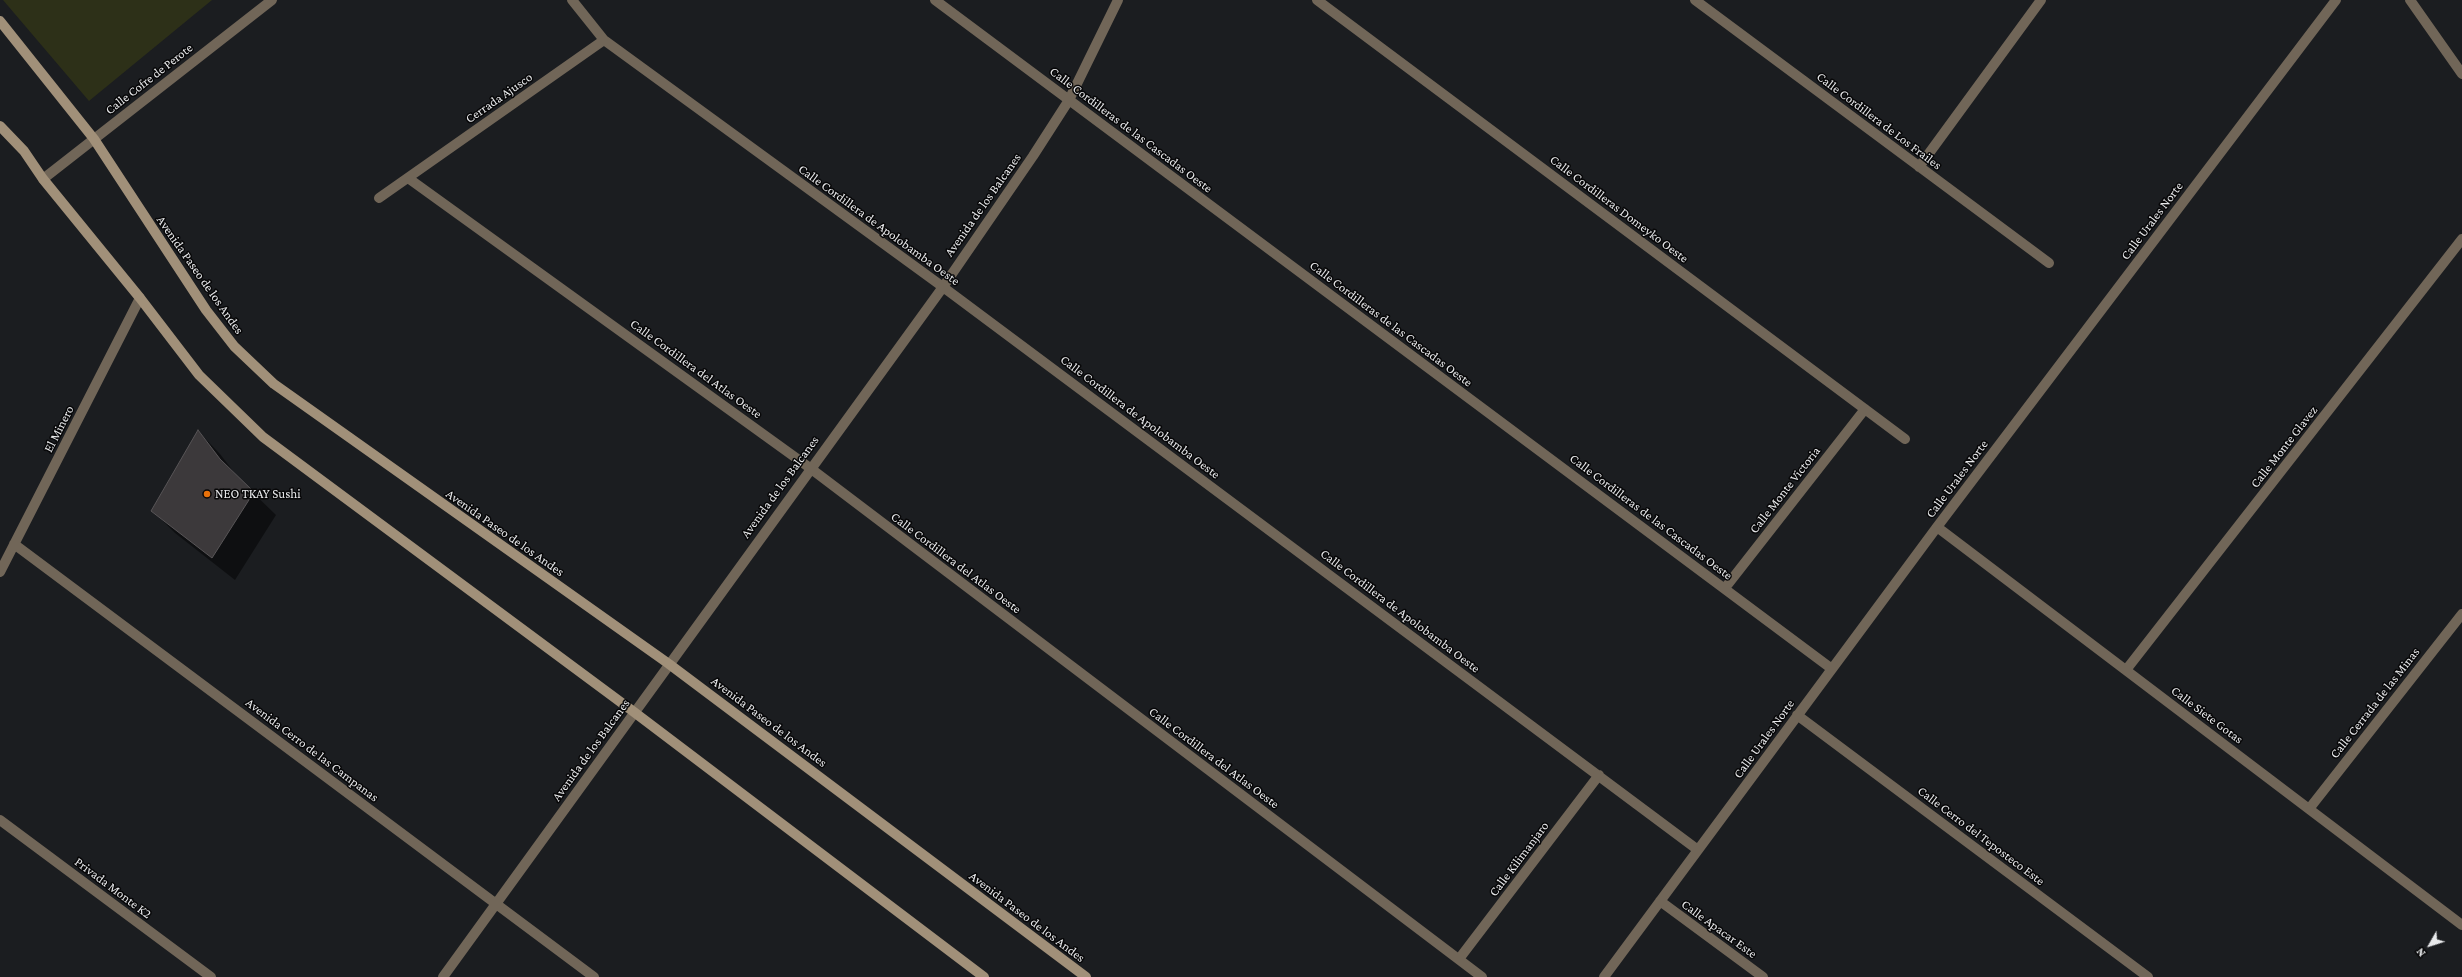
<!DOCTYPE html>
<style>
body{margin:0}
#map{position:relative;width:2462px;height:977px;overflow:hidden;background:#1b1d20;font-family:"Crimson Pro",serif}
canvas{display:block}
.north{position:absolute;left:2410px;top:925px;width:40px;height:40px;-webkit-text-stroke:3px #070708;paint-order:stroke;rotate:231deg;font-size:11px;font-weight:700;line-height:16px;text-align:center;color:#e8e9eb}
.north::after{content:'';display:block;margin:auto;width:14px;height:18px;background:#e8e9eb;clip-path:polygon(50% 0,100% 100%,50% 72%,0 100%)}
</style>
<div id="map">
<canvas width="2462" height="977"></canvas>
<div class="north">N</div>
</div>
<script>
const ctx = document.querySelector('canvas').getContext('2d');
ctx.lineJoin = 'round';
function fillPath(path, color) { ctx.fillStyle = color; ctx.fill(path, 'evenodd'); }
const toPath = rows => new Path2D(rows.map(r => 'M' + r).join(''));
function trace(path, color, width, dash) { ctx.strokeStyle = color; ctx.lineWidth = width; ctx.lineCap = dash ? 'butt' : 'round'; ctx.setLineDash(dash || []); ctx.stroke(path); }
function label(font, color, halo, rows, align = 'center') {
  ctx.font = font + ' "Crimson Pro",serif'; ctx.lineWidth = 3; ctx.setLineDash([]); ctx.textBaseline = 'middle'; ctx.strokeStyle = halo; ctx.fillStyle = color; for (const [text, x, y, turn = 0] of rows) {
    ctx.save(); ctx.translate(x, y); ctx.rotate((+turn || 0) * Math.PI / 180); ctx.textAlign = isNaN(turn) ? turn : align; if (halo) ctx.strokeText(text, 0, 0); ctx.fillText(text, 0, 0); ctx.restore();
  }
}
fillPath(toPath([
 [3,0,212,0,89,101]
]), '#2d3018');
fillPath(toPath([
 [198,431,220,454,240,480,276,515,235,580,175,533,152,510]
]), '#0007');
const building = toPath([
 [198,430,220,459,254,492,212,558,151,511,198,430]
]);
fillPath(building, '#3c393b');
trace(building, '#585557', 1);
trace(toPath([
 [572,0,604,40,943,287,1698,850],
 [935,0,1832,669],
 [1317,0,1905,439],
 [1695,0,2049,263],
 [2410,0,2462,74],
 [1919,167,2041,0],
 [408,178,810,468,1482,977],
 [43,179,272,0],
 [379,198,604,40],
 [1937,527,2462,925],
 [14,544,594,977],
 [0,572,140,298],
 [1725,588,1865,409],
 [2126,670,2462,239],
 [1797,715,2148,977],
 [2309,809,2462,614],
 [0,820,211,977],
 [1660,901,1763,977],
 [1459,959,1599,775],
 [443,977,943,287,1033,156,1069,100,1118,0],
 [1604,977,1937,527,2336,0]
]), '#716658', 10);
trace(toPath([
 [0,21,94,139,206,310,234,346,274,384,669,664,1086,977],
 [0,126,24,151,43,179,140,298,199,375,263,437,634,712,984,977]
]), '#a19079', 10);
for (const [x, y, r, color] of [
 [207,494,4,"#e8710a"]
]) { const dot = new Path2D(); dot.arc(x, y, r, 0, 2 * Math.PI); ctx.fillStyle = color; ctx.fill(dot); trace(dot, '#070708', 1.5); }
label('13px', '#e8e9eb', '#070708', [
 ["Calle Cofre de Perote",149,79,-38],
 ["Cerrada Ajusco",499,98,-35],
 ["Calle Cordillera de Los Frailes",1879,121,37],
 ["Calle Cordilleras de las Cascadas Oeste",1131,130,37],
 ["Avenida de los Balcanes",983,205,-55],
 ["Calle Cordilleras Domeyko Oeste",1619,209,37],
 ["Calle Urales Norte",2152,221,-53],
 ["Calle Cordillera de Apolobamba Oeste",879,225,36],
 ["Avenida Paseo de los Andes",200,275,55],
 ["Calle Cordilleras de las Cascadas Oeste",1391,324,37],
 ["Calle Cordillera del Atlas Oeste",696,369,36],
 ["Calle Cordillera de Apolobamba Oeste",1140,417,37],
 ["El Minero",59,429,-63],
 ["Calle Monte Glavez",2284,447,-52],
 ["Calle Urales Norte",1957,479,-53],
 ["Avenida de los Balcanes",780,487,-54],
 ["Calle Monte Victoria",1785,490,-52],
 ["Calle Cordilleras de las Cascadas Oeste",1651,517,37],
 ["Avenida Paseo de los Andes",505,533,35],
 ["Calle Cordillera del Atlas Oeste",956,563,37],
 ["Calle Cordillera de Apolobamba Oeste",1400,611,37],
 ["Calle Cerrada de las Minas",2375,703,-52],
 ["Calle Siete Gotas",2207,715,37],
 ["Avenida Paseo de los Andes",769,722,37],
 ["Calle Urales Norte",1764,739,-54],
 ["Avenida Cerro de las Campanas",312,750,37],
 ["Avenida de los Balcanes",591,750,-54],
 ["Calle Cordillera del Atlas Oeste",1214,758,37],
 ["Calle Cerro del Teposteco Este",1981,836,37],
 ["Calle Kilimanjaro",1519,859,-53],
 ["Privada Monte K2",113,888,37],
 ["Avenida Paseo de los Andes",1027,917,37],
 ["Calle Apacar Este",1719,929,36]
]);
label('13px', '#e8e9eb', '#070708', [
 ["NEO TKAY Sushi",215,494]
], 'left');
</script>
